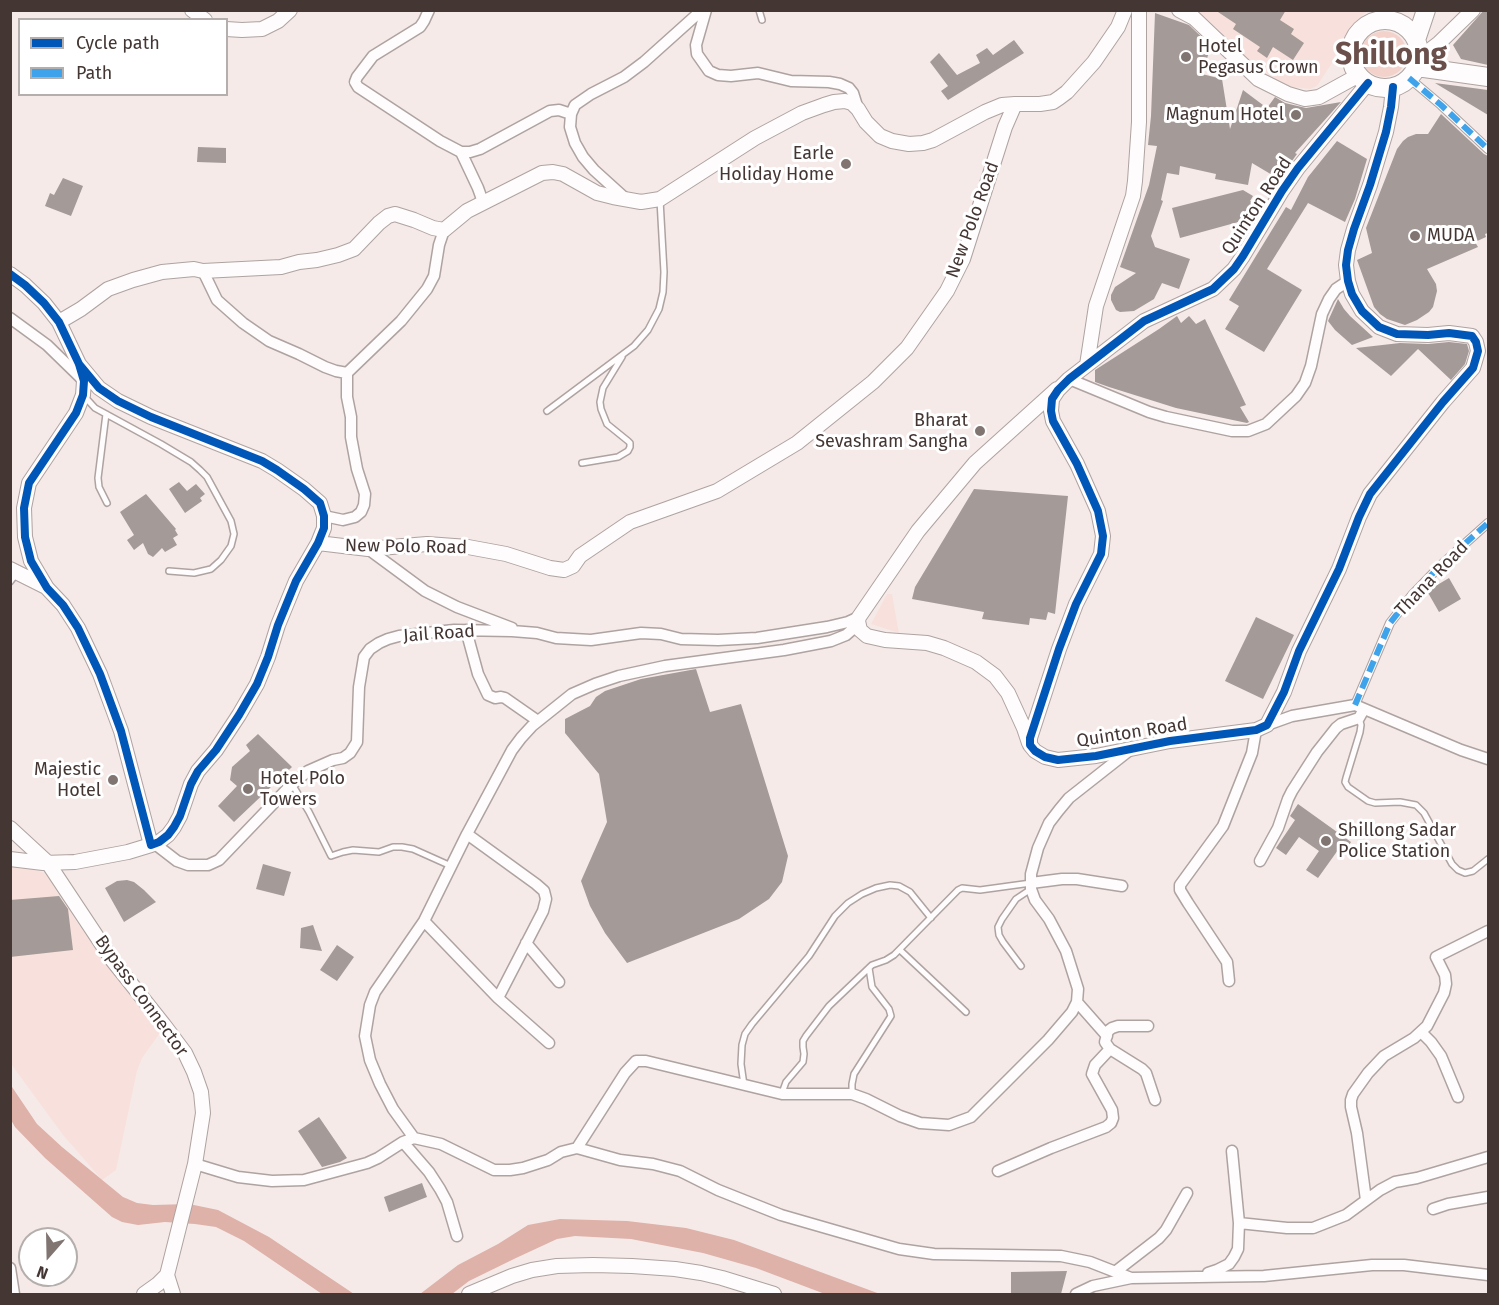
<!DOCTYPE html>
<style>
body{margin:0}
#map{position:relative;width:1499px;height:1305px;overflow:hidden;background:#f5eae8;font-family:"Fira Sans",sans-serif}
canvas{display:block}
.frame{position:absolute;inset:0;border:12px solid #433633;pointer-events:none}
.legend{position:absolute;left:18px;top:18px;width:210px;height:78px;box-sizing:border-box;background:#fff;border:2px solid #b4afad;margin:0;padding:8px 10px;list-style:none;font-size:18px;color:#433633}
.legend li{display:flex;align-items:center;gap:12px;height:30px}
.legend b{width:30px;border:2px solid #b4afad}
.north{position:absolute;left:18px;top:1227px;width:60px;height:60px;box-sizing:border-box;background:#fff;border:2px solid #b4afad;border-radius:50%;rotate:200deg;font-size:16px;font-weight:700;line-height:24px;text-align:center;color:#433633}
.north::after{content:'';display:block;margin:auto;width:21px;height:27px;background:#817572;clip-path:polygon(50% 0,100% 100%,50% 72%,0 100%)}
</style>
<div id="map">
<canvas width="1499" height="1305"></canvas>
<div class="frame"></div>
<ul class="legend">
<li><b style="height:8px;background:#0057b8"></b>Cycle path</li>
<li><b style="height:8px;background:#3fa3eb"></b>Path</li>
</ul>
<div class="north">N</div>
</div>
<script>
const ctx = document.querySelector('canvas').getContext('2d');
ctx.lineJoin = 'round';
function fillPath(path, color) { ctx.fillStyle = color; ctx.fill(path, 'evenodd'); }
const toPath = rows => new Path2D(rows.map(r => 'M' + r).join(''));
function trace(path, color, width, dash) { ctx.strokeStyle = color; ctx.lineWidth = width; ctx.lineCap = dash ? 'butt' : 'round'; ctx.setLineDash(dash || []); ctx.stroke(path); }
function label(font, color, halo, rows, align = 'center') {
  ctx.font = font + ' "Fira Sans",sans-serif'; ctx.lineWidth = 6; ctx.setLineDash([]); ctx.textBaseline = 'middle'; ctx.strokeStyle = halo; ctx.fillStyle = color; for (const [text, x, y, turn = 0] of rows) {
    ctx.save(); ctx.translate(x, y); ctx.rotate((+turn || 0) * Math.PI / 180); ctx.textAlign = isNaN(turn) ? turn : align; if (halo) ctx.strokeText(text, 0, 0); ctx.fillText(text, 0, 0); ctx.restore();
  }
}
fillPath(toPath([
 [1198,11,1367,11,1350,29,1340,43,1332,63,1317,86,1310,89,1292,87,1280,82,1256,66,1232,46],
 [887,594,892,594,899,633,871,624],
 [22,866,45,873,79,925,160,1033,142,1058,137,1071,116,1170,102,1180,63,1135,11,1064,10,867]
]), '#f8e1dc');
fillPath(toPath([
 '1361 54a23 23 0 1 1 46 0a23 23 0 1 1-46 0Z'
]), '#f3d2cb');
fillPath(toPath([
 [10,1084,37,1124,62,1147,123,1197,137,1203,153,1205,189,1204,218,1210,269,1237,354,1294,322,1294,244,1241,216,1227,195,1224,165,1222,138,1225,122,1222,112,1217,45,1158,15,1127,11,1120],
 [560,1219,627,1221,686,1228,734,1240,880,1294,825,1294,756,1268,703,1253,631,1239,575,1236,557,1239,516,1258,469,1281,452,1294,420,1294,458,1265,498,1244,528,1225]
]), '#deb1a9');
fillPath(toPath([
 [1215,10,1286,10,1280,20,1294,29,1291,34,1304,43,1293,60,1273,47,1267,58,1257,51,1260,47,1233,29,1236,24],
 [1484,10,1488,10,1488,65,1461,59,1453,45],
 [1155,13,1189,25,1211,46,1202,74,1222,79,1230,129,1243,90,1267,108,1275,97,1285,103,1306,108,1341,102,1295,153,1297,154,1279,179,1252,163,1248,185,1215,179,1216,174,1180,166,1179,175,1167,173,1161,200,1163,201,1151,236,1155,247,1190,259,1179,289,1162,283,1154,299,1134,311,1120,312,1116,310,1111,300,1111,295,1115,287,1136,273,1120,267,1149,185,1157,146,1148,145,1151,116],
 [1014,40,1024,53,948,100,941,91,948,86,930,62,939,53,957,75,980,63,976,55,987,48,993,55],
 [1435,83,1488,90,1488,115],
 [1441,114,1484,154,1488,156,1488,233,1485,234,1486,237,1475,242,1478,247,1427,269,1436,284,1437,291,1433,307,1429,312,1417,320,1405,325,1387,319,1380,314,1374,307,1357,260,1372,253,1366,228,1397,149,1403,141,1408,137,1416,134,1428,134],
 [1337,141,1367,159,1355,199,1345,222,1308,203,1267,269,1302,290,1264,352,1225,329,1239,306,1229,300,1286,207,1291,210,1308,177],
 [198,147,226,148,226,163,197,162],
 [63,178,83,186,71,216,45,206,50,193,54,195],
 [1243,190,1253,196,1250,201,1256,205,1245,224,1242,221,1180,238,1172,208],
 [1338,299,1344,309,1350,316,1373,337,1352,345,1335,330,1328,321],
 [1177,316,1181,323,1189,316,1196,324,1205,319,1246,405,1240,407,1249,422,1247,423,1176,408,1109,387,1095,382,1095,370,1159,329],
 [1449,342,1467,344,1469,351,1465,364,1451,380,1418,349,1391,376,1356,348,1400,343,1428,344],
 [179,482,187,491,196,484,205,494,200,498,202,501,185,513,169,489],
 [974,489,1068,496,1055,614,1048,612,1046,620,1030,618,1029,625,982,619,984,612,912,599,915,587],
 [146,494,176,529,175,530,178,535,173,538,177,545,165,552,162,548,153,557,148,554,143,543,134,550,127,540,134,535,120,512],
 [1449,578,1461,599,1439,612,1427,591],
 [1256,617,1294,635,1263,699,1225,681],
 [696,669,710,712,741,704,788,856,782,882,769,899,739,919,627,963,605,933,590,906,581,881,607,822,599,774,565,733,565,719,590,706,596,697,605,691,641,679],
 [258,734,292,767,234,822,218,806,237,786,230,780,232,767,250,751,246,745],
 [1298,804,1351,842,1343,854,1338,850,1318,878,1306,870,1319,851,1299,837,1286,855,1276,848,1295,820,1290,816],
 [263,864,291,872,284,896,256,889],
 [127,880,134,882,144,890,156,902,124,922,105,888,117,881],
 [59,896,68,909,73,950,10,957,10,900],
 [313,925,322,951,300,948,301,928],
 [337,945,354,957,337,981,320,970],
 [319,1117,347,1158,340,1162,322,1167,298,1131],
 [422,1183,427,1197,389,1212,384,1197],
 [1067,1271,1061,1294,1011,1294,1011,1272]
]), '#a49a98');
const service = toPath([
 [759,10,762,20],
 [84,396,95,408,161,444,191,462,200,470,207,477,231,521,234,534,231,546,221,560,211,569,194,573,169,571],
 [547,411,634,346,648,330,659,309,663,292,664,272,660,200],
 [106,414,98,478,99,487,107,503],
 [582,463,618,457,628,451,630,447,630,443,628,441,607,424,601,409,600,402,603,388,622,357],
 [10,582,17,573],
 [1359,718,1361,725,1360,732,1346,778,1345,782,1348,787,1368,801,1375,803,1400,802,1416,805,1424,813,1452,864,1458,870,1465,873,1473,871,1488,859],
 [292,784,309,812,331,856,343,852,353,850,379,852,393,847,402,847,413,849,451,866],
 [900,950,966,1012],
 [1021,966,1003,942,999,935,998,927,1002,919,1016,899,1031,889],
 [744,1085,741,1064,742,1045,745,1034,752,1024,809,956,835,916,848,903,862,894,876,888,890,885,899,886,910,892,931,918],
 [782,1093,786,1082,803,1062,804,1054,803,1047,803,1041,806,1036,829,1006,872,965,886,960,894,955,958,890,962,888,980,890,1031,883],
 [852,1094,852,1084,854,1074,891,1016,889,1009,872,987,869,968]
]);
const pedestrian = toPath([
 [1409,78,1441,105,1488,149],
 [1355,705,1390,623,1412,595,1440,566,1488,523]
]);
const minor = toPath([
 [429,10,424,21,420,27,373,56,357,77,355,82,358,87,440,141,461,152,470,152,480,149,550,111,559,110,571,114],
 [706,10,696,45,697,54,709,71,718,75,731,76,758,73,791,81,829,82,840,84,849,88,853,93,858,109],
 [461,152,478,188,483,202],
 [626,199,594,170,583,157,575,143,570,127,571,114,575,105,591,94,624,77,644,62,702,10],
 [203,271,217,300,243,323,269,341,299,354,325,367,336,371,347,373,401,321,427,289,434,276,439,245,444,230],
 [10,318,47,345,84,381],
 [1069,379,1149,412,1166,417,1232,431,1248,431,1266,424,1296,396,1305,383,1311,366,1322,314,1329,299,1336,289,1348,281],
 [324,516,343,520,355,517,361,512,364,505,365,494,357,469,351,437,351,417,347,397,347,373],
 [368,549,425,591,457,607,512,628],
 [466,630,478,674,488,695,495,698,501,697,505,698,538,721],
 [1267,725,1292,716,1355,705,1461,750,1488,759],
 [467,834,536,884,544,891,546,899,543,911,498,998],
 [155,844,177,861,188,865,208,865,219,860,292,784,308,771,333,760,343,758,350,753,357,742,359,687,364,657,370,649,379,643,388,639,399,636,454,630,512,631,537,633,556,638,573,639,591,640,641,633,661,634,681,639,718,640,757,638,827,627,848,622,859,617],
 [1260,861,1278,828,1288,799,1292,791,1317,752,1336,728,1341,724,1359,718,1364,709],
 [1031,883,1062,879,1077,879,1122,886],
 [424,921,498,998,549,1043],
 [526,943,559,982],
 [1229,981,1227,962,1188,903,1180,890,1180,885,1223,826,1252,753,1256,730],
 [1077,1002,1107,1036],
 [1148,1026,1118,1026,1112,1028,1108,1031,1105,1042,1110,1049,1142,1069,1146,1073,1155,1100],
 [1421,1032,1431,1042,1441,1056,1458,1097],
 [414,1138,393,1109,380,1084,370,1060,365,1036,370,1005,375,992,424,921,467,834,512,750,521,738,532,726,572,694,595,684,619,676,665,666,784,650,831,641,846,635,854,628,858,621],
 [403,1142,429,1172,440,1189,447,1202,457,1236],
 [577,1148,625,1073,636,1061,646,1061,782,1094,852,1094,866,1099,900,1116,920,1123,949,1125,971,1117,1048,1040,1072,1012,1077,1002,1078,989,1066,951,1049,919,1035,900,1031,889,1031,874,1038,848,1049,823,1059,810,1069,798,1130,750],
 [195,1164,238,1177,272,1181,304,1180,367,1163,378,1158,403,1142,414,1138,441,1144,494,1170,510,1170,523,1168,548,1160,561,1152,577,1148,620,1160,653,1164,680,1171,718,1190,781,1215,899,1249,934,1254,1061,1256,1090,1262,1131,1278],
 [998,1171,1051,1148,1106,1127,1111,1123,1113,1118,1112,1110,1092,1074,1095,1065,1110,1049],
 [1366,1200,1357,1133,1351,1107,1351,1100,1353,1094,1368,1073,1384,1056,1414,1038,1427,1026,1444,993,1446,984,1445,975,1436,957,1488,931],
 [1433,1209,1448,1204,1488,1197],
 [1239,1223,1287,1228,1313,1228,1346,1215,1380,1190,1395,1182,1417,1178,1488,1157],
 [10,1268,14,1294],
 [1115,1272,1159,1238,1166,1230,1187,1193],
 [1208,1273,1217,1270,1229,1264,1234,1257,1238,1249,1239,1223,1232,1151],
 [1076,1294,1093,1286,1131,1278,1264,1276,1372,1265,1404,1265,1488,1275]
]);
const tertiary = toPath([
 [192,10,205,20],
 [1179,10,1194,18,1258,79,1288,94,1305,99,1319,97,1359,75],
 [226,29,242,30,262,29,278,21,290,10],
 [1418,59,1439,43,1473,10],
 [1368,83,1298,168,1282,191,1243,256,1234,269,1213,289,1144,321,1069,379,1058,390,1052,399,1051,411,1053,421,1077,464,1098,511,1103,536,1101,554,1076,604,1059,649,1030,738,1030,745,1035,751,1045,757,1058,760,1096,756,1170,741,1256,730,1267,725,1284,692,1299,651,1339,569,1359,517,1370,494,1443,402,1473,368,1478,351,1476,342,1472,336,1449,333,1428,335,1397,334,1379,327,1362,311,1352,294,1348,281,1346,265,1348,250,1354,229,1370,185,1386,132,1391,107,1393,87],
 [10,274,25,285,44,303,59,322,79,364,84,381,83,395,76,413,29,483,24,508,25,537,31,561,47,588,63,605,78,628,100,674,121,731,151,845,159,842,168,835,174,827,180,816,191,784,198,771,216,750,239,715,257,684,268,657,278,625,296,581,318,543,324,528,324,516,320,503,304,489,277,470,262,461,151,417,118,401,99,388,79,364],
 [59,322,81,309,108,289,133,280,162,272,194,269,203,271,281,267,299,262,317,260,338,255,354,249,379,223,388,216,395,214,414,220,433,228,444,230,467,211,542,173,553,172,563,174,597,193,613,197,641,202,660,199,755,138,802,113,824,105,834,102,845,101,852,103,858,109,866,122,880,136,892,141,909,144,923,143,933,140,985,112,1002,105,1015,104,1040,104,1053,102,1059,98,1067,92,1094,62,1118,27,1125,10],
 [1087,365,1096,306,1133,196,1135,181,1139,122,1139,10],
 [318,543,368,549,427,544,468,547,506,554,550,568,564,570,573,566,580,556,630,522,717,491,797,443,873,382,907,348,947,291,963,259,1005,127,1015,104],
 [10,569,46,587],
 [1029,743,1024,728,1008,693,995,676,976,662,944,648,927,643,885,640,867,636,860,630,858,621,859,617,918,531,975,463,1057,389],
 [10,828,48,863,113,961,164,1025,185,1053,194,1072,201,1092,203,1113,195,1164,167,1275,158,1284,144,1294],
 [10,859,43,863,75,862,128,852,151,845],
 [167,1275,173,1294],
 [469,1294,512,1276,532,1270,557,1266,593,1265,632,1266,675,1269,701,1273,722,1278,774,1294]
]);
const primary = toPath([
 '1351 54a34 34 0 1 1 68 0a34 34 0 1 1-68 0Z',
 [1416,40,1426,10],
 [1417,67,1488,77]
]);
trace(service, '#aea3a1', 8);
trace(pedestrian, '#aea3a1', 10);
trace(minor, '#aea3a1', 13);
trace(tertiary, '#aea3a1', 16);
trace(primary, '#aea3a1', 20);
trace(service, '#fefcfc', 5);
trace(pedestrian, '#fefcfc', 8);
trace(minor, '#fefcfc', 10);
trace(tertiary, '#fefcfc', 14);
trace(primary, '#fefcfc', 18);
trace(toPath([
 [1409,78,1441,105,1488,149],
 [1355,705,1390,623,1412,595,1440,566,1488,523]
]), '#3fa3eb', 6, [12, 6]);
trace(toPath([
 [1368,83,1298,168,1282,191,1243,256,1234,269,1213,289,1144,321,1069,379,1058,390,1052,399,1051,411,1053,421,1077,464,1098,511,1103,536,1101,554,1076,604,1059,649,1030,738,1030,745,1035,751,1045,757,1058,760,1096,756,1170,741,1256,730,1267,725,1284,692,1299,651,1339,569,1359,517,1370,494,1443,402,1473,368,1478,351,1476,342,1472,336,1449,333,1428,335,1397,334,1379,327,1362,311,1352,294,1348,281,1346,265,1348,250,1354,229,1370,185,1386,132,1391,107,1393,87],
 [10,274,25,285,44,303,59,322,79,364,84,381,83,395,76,413,29,483,24,508,25,537,31,561,47,588,63,605,78,628,100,674,121,731,151,845,159,842,168,835,174,827,180,816,191,784,198,771,216,750,239,715,257,684,268,657,278,625,296,581,318,543,324,528,324,516,320,503,304,489,277,470,262,461,151,417,118,401,99,388,79,364]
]), '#0057b8', 8);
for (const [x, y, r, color] of [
 [1186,57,6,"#817572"],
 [1296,115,6,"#817572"],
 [846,164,6,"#817572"],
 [1415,236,6,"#817572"],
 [980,431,6,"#817572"],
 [113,780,6,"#817572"],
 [248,789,6,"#817572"],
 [1326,841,6,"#817572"]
]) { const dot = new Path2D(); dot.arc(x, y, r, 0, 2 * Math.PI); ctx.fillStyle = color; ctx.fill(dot); trace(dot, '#fff', 2); }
label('18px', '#433633', '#fff', [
 ["Hotel",1198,47],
 ["Pegasus Crown",1198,68],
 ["Magnum Hotel",1284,115,"right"],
 ["Earle",834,154,"right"],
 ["Holiday Home",834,175,"right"],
 ["MUDA",1427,236],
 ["Bharat",968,421,"right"],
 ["Sevashram Sangha",968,442,"right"],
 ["Majestic",101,770,"right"],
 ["Hotel",101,791,"right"],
 ["Hotel Polo",260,779],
 ["Towers",260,800],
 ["Shillong Sadar",1338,831],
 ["Police Station",1338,852]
], 'left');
label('18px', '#433633', '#fff', [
 ["Quinton Road",1257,206,-57],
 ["New Polo Road",973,220,-70],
 ["New Polo Road",406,547,1],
 ["Thana Road",1432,579,-46],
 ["Jail Road",439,634,-4],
 ["Quinton Road",1132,733,-9],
 ["Bypass Connector",141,996,54]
]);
label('bold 30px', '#6b4f4a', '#fff', [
 ["Shillong",1391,56]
]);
</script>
